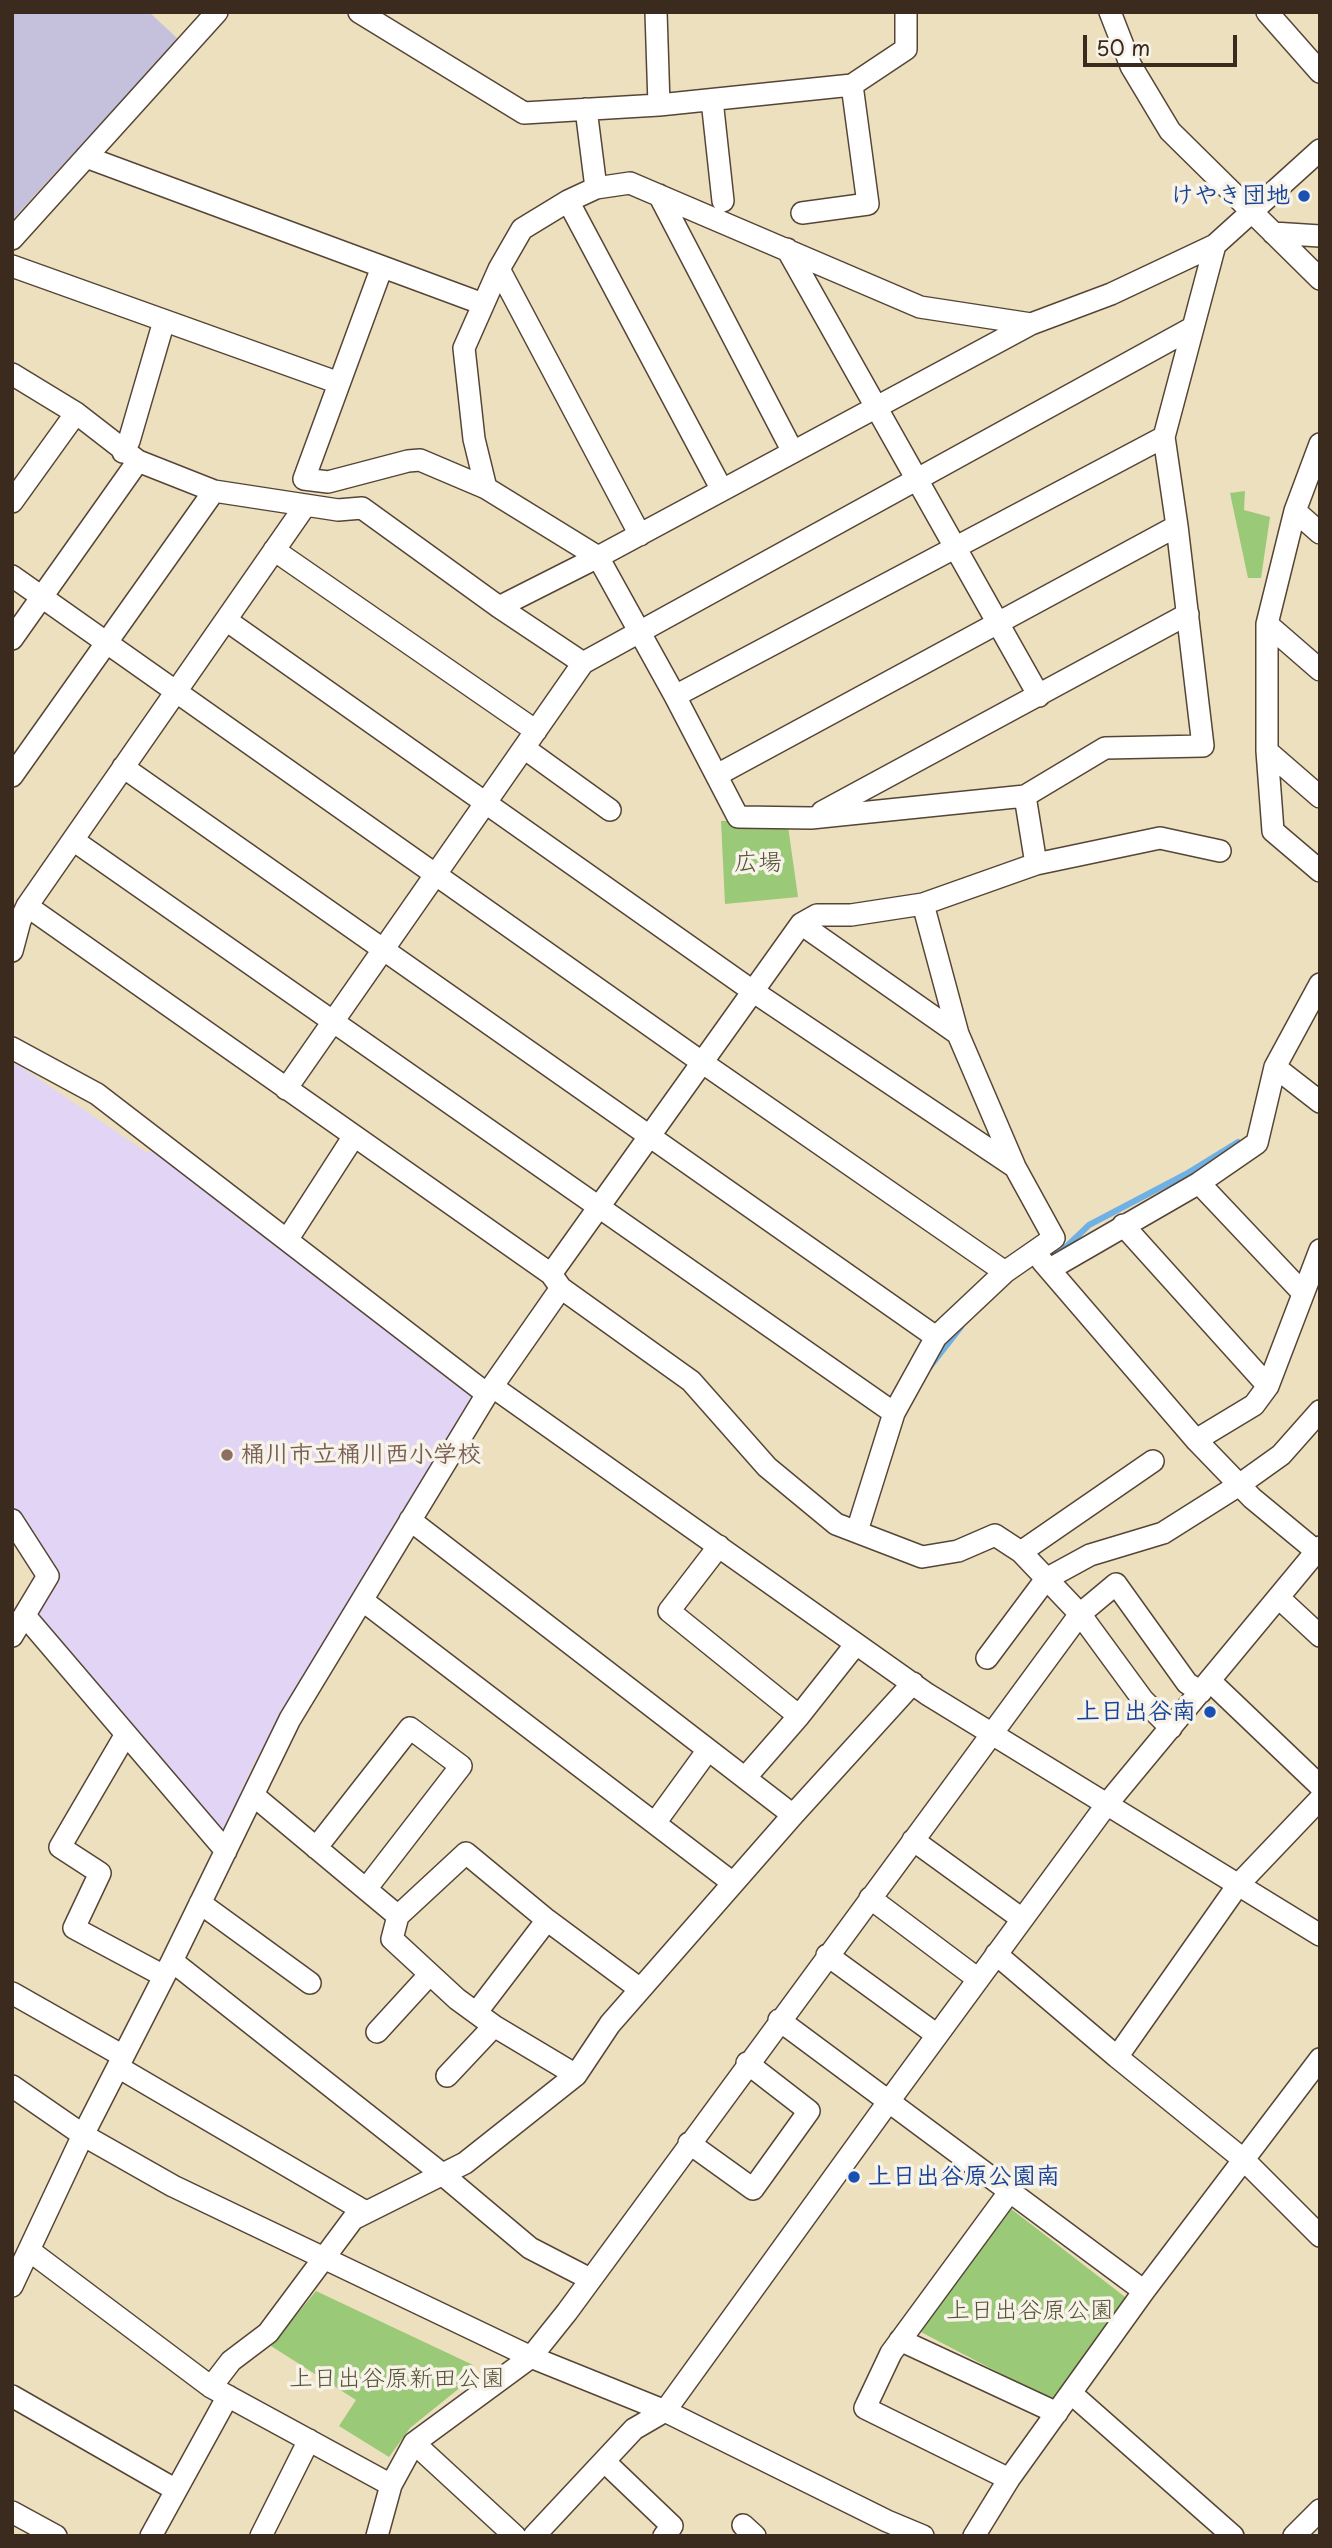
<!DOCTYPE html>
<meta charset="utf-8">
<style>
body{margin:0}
#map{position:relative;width:1332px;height:2548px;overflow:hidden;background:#ede0be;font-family:"Playpen Sans",sans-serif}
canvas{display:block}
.frame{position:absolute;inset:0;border:14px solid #3b2a1e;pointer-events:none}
.scale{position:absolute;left:1083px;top:35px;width:154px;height:32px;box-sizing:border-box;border:4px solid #3b2a1e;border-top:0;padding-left:9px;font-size:21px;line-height:24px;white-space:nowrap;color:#3b2a1e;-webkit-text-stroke:5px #f7f3e8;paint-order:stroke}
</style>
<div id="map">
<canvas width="1332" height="2548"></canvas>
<div class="frame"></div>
<div class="scale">50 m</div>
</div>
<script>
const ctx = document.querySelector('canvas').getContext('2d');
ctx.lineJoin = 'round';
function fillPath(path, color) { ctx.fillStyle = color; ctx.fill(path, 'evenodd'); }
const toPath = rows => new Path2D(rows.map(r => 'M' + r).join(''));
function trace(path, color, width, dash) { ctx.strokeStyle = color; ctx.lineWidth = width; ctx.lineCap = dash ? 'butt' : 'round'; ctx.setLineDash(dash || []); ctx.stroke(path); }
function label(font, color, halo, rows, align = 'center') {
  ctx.font = font + ' "Playpen Sans","Klee One",sans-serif'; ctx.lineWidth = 7; ctx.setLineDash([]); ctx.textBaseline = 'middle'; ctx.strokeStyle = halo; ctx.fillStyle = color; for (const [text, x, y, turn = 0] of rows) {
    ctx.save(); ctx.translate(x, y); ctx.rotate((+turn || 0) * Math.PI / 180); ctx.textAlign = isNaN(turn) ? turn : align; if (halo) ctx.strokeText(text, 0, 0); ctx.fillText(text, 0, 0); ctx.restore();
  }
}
fillPath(toPath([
 [17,1064,146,1152,155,1151,471,1395,474,1402,255,1761,224,1829,216,1831,37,1615,58,1584,12,1508,12,1066]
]), '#e1d4f4');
fillPath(toPath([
 [12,12,149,12,178,39,12,220]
]), '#c5c0db');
fillPath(toPath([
 [1245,491,1244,510,1270,517,1261,578,1248,578,1230,493],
 [787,819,798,897,725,904,721,821],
 [1010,2208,1129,2300,1055,2402,919,2331],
 [316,2291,473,2365,477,2374,410,2428,389,2457,339,2426,356,2400,271,2346]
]), '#9ac977');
trace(toPath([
 [1044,1259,1067,1246,1089,1225,1186,1174,1238,1142],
 [929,1368,961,1327]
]), '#6fb1e4', 6);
const minor = toPath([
 [359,12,524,113,659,105,852,85,906,49,906,12],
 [656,12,659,105],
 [1110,12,1131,66,1170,131,1320,279],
 [1267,12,1320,72],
 [712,100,723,201],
 [586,109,596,188],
 [86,157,483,304],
 [659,195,793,452],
 [568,201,722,490],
 [802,213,868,204,852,85],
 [1273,233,1320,236],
 [12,239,217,12],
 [787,249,1039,696],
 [12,266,339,383],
 [382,267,304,479,328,482,408,461,420,460,486,488],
 [499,269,640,535],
 [1031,324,920,307,630,183,596,188,568,201,522,229,499,269,464,348,474,439,486,488,598,557,675,696,738,817,811,818,1025,796,1105,748,1203,746,1177,526,1164,437,1215,245],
 [12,374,76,413,138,461,214,491,338,510,362,508,499,607,583,663],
 [1320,444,1295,511,1267,624,1267,751,1273,831,1320,871],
 [123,452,129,441,164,321],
 [12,502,76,413],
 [1295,511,1320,533],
 [274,550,536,731],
 [12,576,703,1063,1005,1272],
 [499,607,598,557,1031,324,1111,294,1215,245,1320,150],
 [226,620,754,992,1015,1167],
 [1267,624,1320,670],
 [12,639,138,461],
 [675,696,1164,437],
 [524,748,610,810],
 [1267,751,1320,797],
 [123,767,936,1337],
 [717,775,1177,526],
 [12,776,214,491],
 [1025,796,1036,864],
 [822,812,1188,614],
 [73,840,894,1413],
 [27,906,551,1274,561,1288,691,1381,767,1467,836,1524,922,1557,958,1551,995,1535,1021,1552,1080,1614,1143,1700,1171,1728],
 [801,924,817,915,851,915,923,904,1036,864,1160,838,1220,851],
 [12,951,20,921,27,906,305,506],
 [12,1048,97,1094,487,1394],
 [1275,1067,1320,1102],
 [286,1089,583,663,1192,328],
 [1199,1183,1303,1293],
 [1123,1225,1268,1386],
 [287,1240,354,1136],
 [1042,1261,1196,1440,1252,1498,1316,1551],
 [1050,1269,1199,1183,1257,1143,1275,1067,1320,984],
 [551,1274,801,924,958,1034],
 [493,1387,927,1694,1320,1935],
 [1196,1440,1254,1405,1268,1386,1320,1250],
 [12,1520,48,1576,12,1636],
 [410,1520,793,1815],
 [857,1531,894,1413,936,1337,1005,1272,1054,1238,1015,1167,958,1034,923,904],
 [719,1546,669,1611,799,1716,856,1644],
 [1021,1552,1153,1461],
 [1279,1598,1320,1636],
 [362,1600,733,1883],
 [26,1617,226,1851],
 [987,1658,1046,1579,1090,1555,1163,1533,1239,1485,1281,1455,1320,1411],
 [1210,1681,1320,1786],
 [126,1734,60,1847,100,1873,74,1928,164,1976],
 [745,1778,799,1716],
 [253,1795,398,1916,392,1939,457,1999,494,2026,576,2075],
 [655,1823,708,1750],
 [913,1840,1022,1919],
 [316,1848,410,1728,461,1766,366,1889],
 [870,1898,978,1979],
 [200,1903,310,1983],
 [398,1916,466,1853,547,1920,640,1989],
 [996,1954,1117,2057,1244,2160,1320,2236],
 [827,1955,937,2035],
 [172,1961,442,2174,530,2248,590,2279],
 [12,1993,123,2056],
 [476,2013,547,1920],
 [779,2020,1144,2291],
 [377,2032,430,1974],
 [1117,2057,1238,1885,1320,1799],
 [118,2067,366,2212],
 [447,2076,494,2026],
 [12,2086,83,2135,173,2186,531,2357,665,2411,887,2521,923,2536],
 [689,2143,753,2189,809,2111,747,2063],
 [30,2251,211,2387,391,2485],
 [12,2286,83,2135,172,1961,290,1719,487,1394,561,1288],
 [900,2340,1057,2413],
 [211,2387,231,2361,268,2333,353,2219,465,2163,576,2075,610,2024,793,1815,913,1683],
 [1072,2394,1233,2536],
 [12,2396,176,2490],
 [414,2443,515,2536],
 [605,2462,672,2526,664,2536],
 [1009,2479,865,2408,891,2353,1010,2191],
 [12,2512,56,2536],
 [743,2525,755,2536],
 [151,2536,228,2396],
 [261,2536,309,2440],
 [377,2536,391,2485,414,2443,531,2357,567,2312,1080,1614,1116,1584,1187,1683,1201,1692],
 [534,2536,634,2429,665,2411,889,2101,1107,1804,1320,1547],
 [974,2536,1009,2479,1144,2291,1320,2059],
 [1294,2536,1320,2510]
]);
trace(minor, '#564536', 24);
trace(minor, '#fff', 21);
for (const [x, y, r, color] of [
 [1304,196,7,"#1a4fb4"],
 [227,1455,7,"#8d6e63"],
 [1210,1712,7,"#1a4fb4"],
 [854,2177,7,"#1a4fb4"]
]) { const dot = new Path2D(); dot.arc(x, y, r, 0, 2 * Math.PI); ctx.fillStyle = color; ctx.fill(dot); trace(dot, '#f7f3e8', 2.5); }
label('bold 24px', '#164399', '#f7f3e8', [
 ["けやき団地",1290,196],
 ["上日出谷南",1196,1712],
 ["上日出谷原公園南",868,2177,"left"]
], 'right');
label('24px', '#535234', '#f7f3e8', [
 ["広場",758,863],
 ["上日出谷原公園",1030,2311],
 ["上日出谷原新田公園",397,2379]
]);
label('bold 24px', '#785e54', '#f7f3e8', [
 ["桶川市立桶川西小学校",241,1455]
], 'left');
</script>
